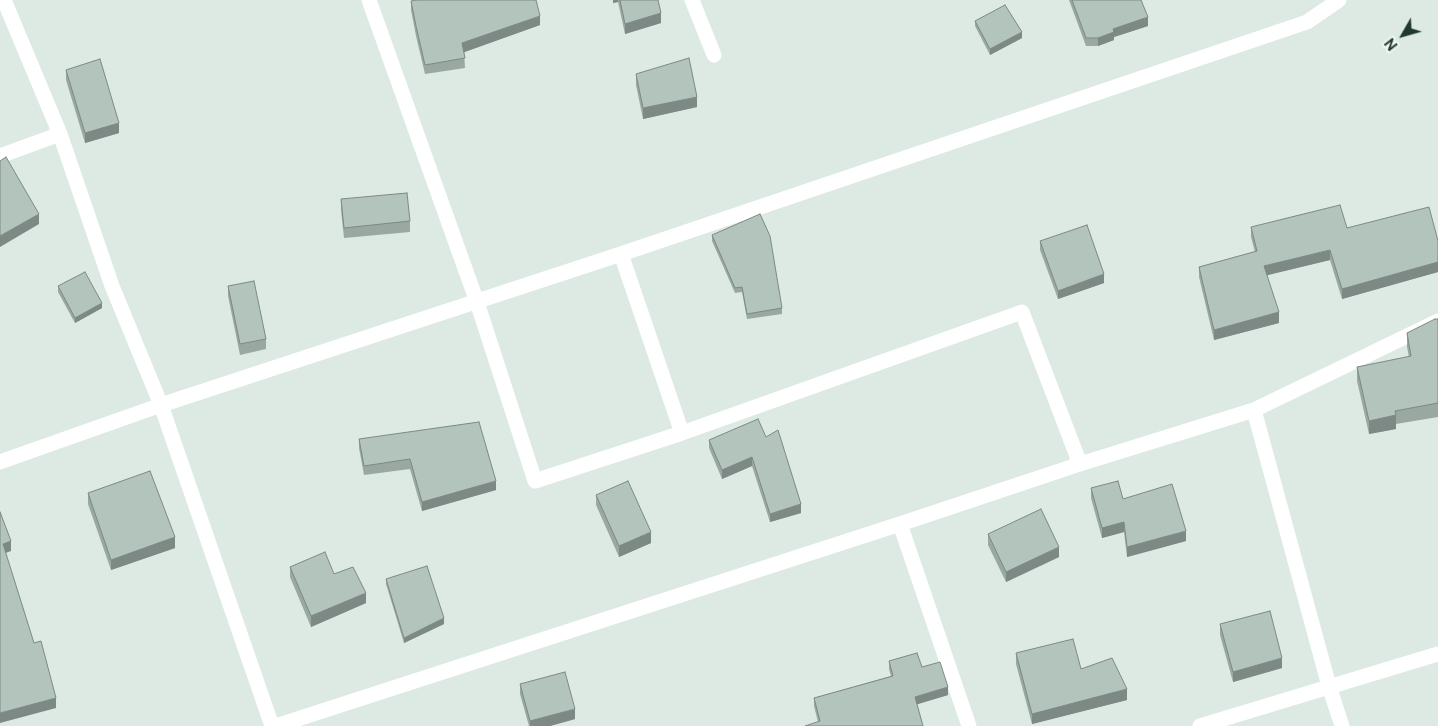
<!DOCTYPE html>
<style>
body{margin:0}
#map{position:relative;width:1438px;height:726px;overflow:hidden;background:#dde9e3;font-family:"Public Sans",sans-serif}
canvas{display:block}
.north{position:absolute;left:1378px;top:10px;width:50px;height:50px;-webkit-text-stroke:4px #edf6f1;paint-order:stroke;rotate:232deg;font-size:14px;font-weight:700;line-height:20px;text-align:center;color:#1f3931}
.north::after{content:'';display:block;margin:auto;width:18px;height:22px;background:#1f3931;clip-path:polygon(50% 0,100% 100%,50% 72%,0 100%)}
</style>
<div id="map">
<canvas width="1438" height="726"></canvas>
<div class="north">N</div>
</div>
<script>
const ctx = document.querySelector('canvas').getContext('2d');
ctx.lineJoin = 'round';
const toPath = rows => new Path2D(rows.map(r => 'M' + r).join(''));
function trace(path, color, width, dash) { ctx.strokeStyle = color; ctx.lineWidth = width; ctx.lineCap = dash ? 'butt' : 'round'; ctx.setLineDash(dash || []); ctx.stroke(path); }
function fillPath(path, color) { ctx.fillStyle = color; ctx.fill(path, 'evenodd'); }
trace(toPath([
 [4,0,60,134,112,286,161,405,272,726],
 [369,0,477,302,535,481,682,433,1022,312,1080,464],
 [692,0,714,55],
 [0,156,60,134],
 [621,254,682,433],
 [1254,410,1329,686,1342,726],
 [0,462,161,405,621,254,1307,22,1339,0],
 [900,524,969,726],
 [276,726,900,524,1080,464,1254,410,1438,321],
 [1200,726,1438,654]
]), '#fff', 15);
fillPath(toPath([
 [613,0,658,0,661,23,625,34,618,2,613,3],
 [1069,0,1141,0,1148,26,1114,37,1114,40,1098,46,1086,46],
 [411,1,540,25,464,52,465,68,425,74,416,36,411,10],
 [975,21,1022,38,990,55,975,26],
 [66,70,119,133,85,143,66,80],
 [636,74,697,107,643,119,636,85],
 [341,199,410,221,410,232,344,238,341,210],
 [1251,227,1347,228,1438,241,1438,272,1342,299,1330,260,1267,275,1279,323,1214,340,1199,277,1199,267,1255,252,1251,237],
 [712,235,782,308,782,314,747,319,742,292,735,293,712,241],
 [1040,241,1104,283,1058,299,1040,250],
 [58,286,102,308,75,323,58,292],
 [228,286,266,339,266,349,240,355,228,296],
 [1438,319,1438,417,1396,424,1396,429,1369,434,1357,381,1357,367,1409,357,1407,347,1407,333],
 [766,437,801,513,770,522,752,466,722,479,709,448,709,440],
 [359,439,496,490,422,511,410,469,364,475,359,448],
 [1091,488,1123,499,1186,541,1127,557,1124,532,1102,538,1091,498],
 [88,493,175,548,111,570,88,504],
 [596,495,651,543,619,557,596,505],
 [988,534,1059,557,1006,582,988,545],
 [290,567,334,574,366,603,311,627,290,577],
 [386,579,444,624,404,643,386,584],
 [1220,624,1282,668,1233,682,1220,635],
 [1016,653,1081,669,1127,700,1032,724,1016,664],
 [889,661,922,667,948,695,917,704,818,722,814,706,814,698,891,676,889,669],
 [520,684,575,719,550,726,529,726,520,694]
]), '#99a9a2');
fillPath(toPath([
 [613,0,618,0,618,2,613,3],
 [661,13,661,23,625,34,625,24],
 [540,16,540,25,462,53,462,43],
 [1148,17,1148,26,1114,37,1114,40,1098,46,1098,38,1113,29],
 [1022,32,1022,38,990,55,990,49],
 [697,97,697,107,643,119,643,108],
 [119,123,119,133,85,143,85,133],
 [39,214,39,224,0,247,0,236],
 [1330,250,1330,260,1264,276,1264,266],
 [1438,262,1438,272,1342,299,1342,289],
 [1104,274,1104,283,1058,299,1058,291],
 [102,303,102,308,75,323,75,318],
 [1279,312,1279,323,1214,340,1214,330],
 [1396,415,1396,429,1369,434,1369,421],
 [752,457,752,466,722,479,722,470],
 [496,481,496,490,422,511,422,502],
 [801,504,801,513,770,522,770,514],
 [1124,522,1124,532,1102,538,1102,528],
 [1186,531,1186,541,1127,557,1127,547],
 [651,532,651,543,619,557,619,546],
 [175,537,175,548,111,570,111,560],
 [11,541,11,551,3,554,3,544],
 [1059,547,1059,557,1006,582,1006,572],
 [366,593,366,603,311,627,311,616],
 [444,618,444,624,404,643,404,638],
 [1282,658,1282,668,1233,682,1233,672],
 [948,687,948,695,915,705,915,697],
 [1127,689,1127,700,1032,724,1032,714],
 [56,698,56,708,0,723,0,713],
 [575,709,575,719,550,726,530,726,530,721]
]), '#7d8984');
const building = toPath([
 [416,0,536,0,540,16,462,43,465,58,425,65,416,26,411,1,416,0],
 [620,0,658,0,661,13,625,24,620,0],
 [1072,0,1141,0,1148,17,1113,29,1114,32,1098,38,1086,38,1072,0],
 [1005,5,1022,32,990,49,975,21,1005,5],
 [689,58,697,97,643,108,636,74,689,58],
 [100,59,119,123,85,133,66,70,100,59],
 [6,157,39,214,0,236,0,161,6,157],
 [407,193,410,221,344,228,341,199,407,193],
 [1340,205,1347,228,1429,207,1438,241,1438,262,1342,289,1330,250,1264,266,1279,312,1214,330,1199,267,1257,251,1251,227,1340,205],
 [760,214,770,236,782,308,747,314,742,287,735,288,712,235,760,214],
 [1087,225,1104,274,1058,291,1040,241,1087,225],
 [85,272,102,303,75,318,58,286,85,272],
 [254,281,266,339,240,344,228,286,254,281],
 [1435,319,1438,319,1438,403,1395,411,1396,415,1369,421,1357,367,1411,356,1407,333,1435,319],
 [758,419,766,437,778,430,801,504,770,514,752,457,722,470,709,440,758,419],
 [479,422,496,481,422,502,410,459,364,466,359,439,479,422],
 [150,471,175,537,111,560,88,493,150,471],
 [628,481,651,532,619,546,596,495,628,481],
 [1118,481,1123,499,1172,484,1186,531,1127,547,1124,522,1102,528,1091,488,1118,481],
 [1041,509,1059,547,1006,572,988,534,1041,509],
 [0,512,11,541,3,544,34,643,41,641,56,698,0,713,0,512],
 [325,552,334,574,353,567,366,593,311,616,290,567,325,552],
 [427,566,444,618,404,638,386,579,427,566],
 [1270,611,1282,658,1233,672,1220,624,1270,611],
 [1073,639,1081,669,1112,658,1127,689,1032,714,1016,653,1073,639],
 [917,653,922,667,940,662,948,687,915,697,923,726,805,726,820,721,814,698,893,676,889,661,917,653],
 [565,672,575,709,530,721,520,684,565,672]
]);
fillPath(building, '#b2c4bc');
trace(building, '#7d8984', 1);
</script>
